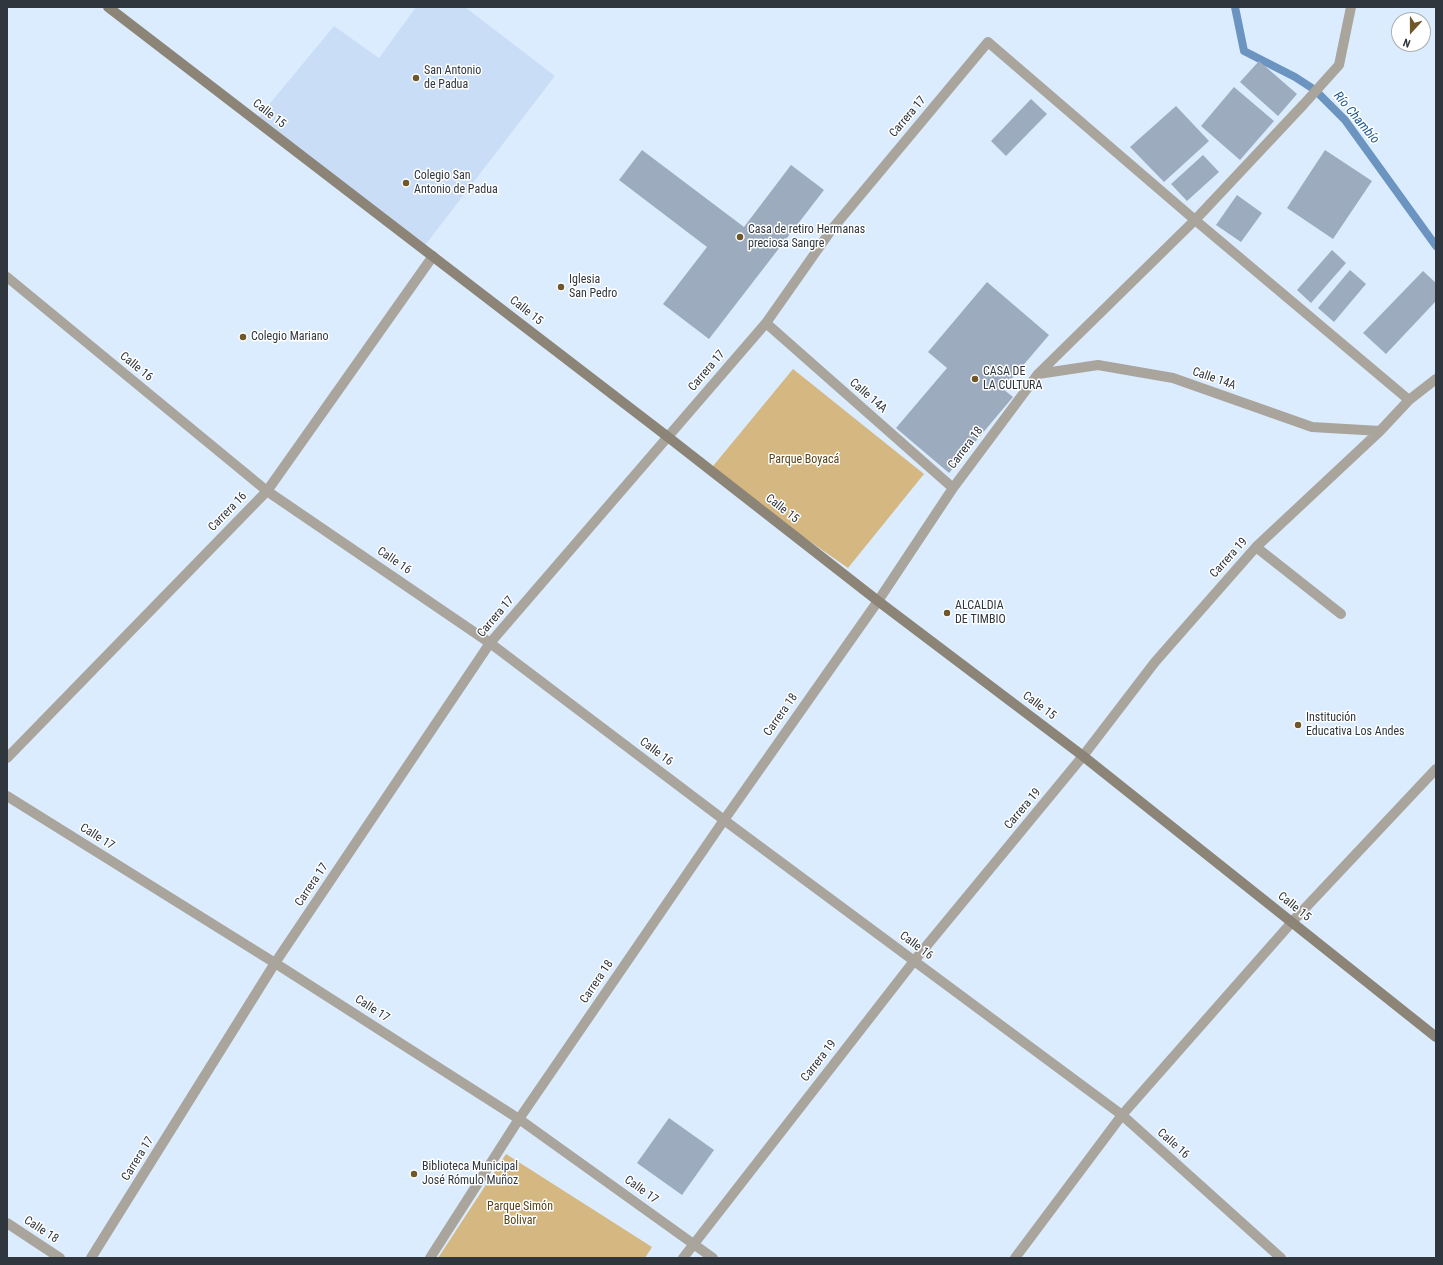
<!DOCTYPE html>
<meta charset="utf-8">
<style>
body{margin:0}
#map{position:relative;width:1443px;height:1265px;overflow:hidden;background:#dbecff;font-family:"Roboto Condensed",sans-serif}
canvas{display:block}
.frame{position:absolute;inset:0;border:8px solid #2f363d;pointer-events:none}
.north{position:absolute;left:1391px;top:12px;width:40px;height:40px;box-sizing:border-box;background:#fff;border:1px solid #acafb1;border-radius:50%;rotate:201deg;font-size:11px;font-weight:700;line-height:16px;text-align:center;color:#2f363d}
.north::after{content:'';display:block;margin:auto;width:14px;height:18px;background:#705728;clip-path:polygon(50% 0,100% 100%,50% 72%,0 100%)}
</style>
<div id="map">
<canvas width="1443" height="1265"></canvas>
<div class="frame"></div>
<div class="north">N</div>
</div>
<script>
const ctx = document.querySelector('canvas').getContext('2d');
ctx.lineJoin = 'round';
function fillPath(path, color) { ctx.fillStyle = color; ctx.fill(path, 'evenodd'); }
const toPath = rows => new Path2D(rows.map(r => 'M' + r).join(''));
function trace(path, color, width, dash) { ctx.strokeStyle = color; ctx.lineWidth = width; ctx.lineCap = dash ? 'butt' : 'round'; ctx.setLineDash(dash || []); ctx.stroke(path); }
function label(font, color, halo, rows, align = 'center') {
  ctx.font = font + ' "Roboto Condensed",sans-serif'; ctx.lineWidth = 3; ctx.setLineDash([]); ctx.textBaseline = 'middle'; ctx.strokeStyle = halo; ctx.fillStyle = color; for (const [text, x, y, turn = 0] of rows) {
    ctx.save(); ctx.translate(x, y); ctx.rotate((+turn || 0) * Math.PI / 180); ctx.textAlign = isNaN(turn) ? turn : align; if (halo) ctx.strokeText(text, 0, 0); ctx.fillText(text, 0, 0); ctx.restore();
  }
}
fillPath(toPath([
 [416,7,465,7,555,76,423,248,257,119,334,26,379,58]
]), '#c9def6');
fillPath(toPath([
 [793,369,924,474,848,568,709,471],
 [506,1154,652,1247,645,1258,438,1258]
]), '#d4b781');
trace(toPath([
 [1235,7,1244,51,1295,77,1315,90,1345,120,1436,246]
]), '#6b94c0', 8);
fillPath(toPath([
 [1259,61,1297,94,1278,116,1240,82],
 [1234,87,1274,121,1240,160,1201,126],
 [1031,99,1047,114,1006,156,991,141],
 [1176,106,1209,141,1164,182,1130,147],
 [642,150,744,227,791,165,824,190,709,339,663,304,707,247,619,180],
 [1325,150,1372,181,1333,239,1287,208],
 [1203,155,1219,172,1187,201,1171,184],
 [1237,195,1262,213,1241,242,1216,225],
 [1332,250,1346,263,1311,303,1297,290],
 [1350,270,1366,284,1334,322,1318,308],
 [1423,271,1436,283,1436,301,1386,354,1363,333],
 [987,282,1049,335,1003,389,1013,397,949,473,896,428,947,368,928,352],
 [669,1118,714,1150,682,1195,637,1163]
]), '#9cacbe');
trace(toPath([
 [7,277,267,491,490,643,724,820,1122,1115,1281,1258],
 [766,323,953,488],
 [1038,374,1098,365,1173,378,1312,427,1380,431],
 [1256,547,1341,614],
 [7,758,267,491,433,256],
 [7,796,275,963,519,1119,713,1258],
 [7,1223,60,1258],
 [91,1258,275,963,490,643,766,323,832,229,988,42,1195,220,1409,400],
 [430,1258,519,1119,724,820,878,601,953,488,1038,374,1195,220,1304,104,1339,65,1351,7],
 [683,1258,914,961,1083,756,1155,662,1256,547,1380,431,1409,400,1436,379],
 [1015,1258,1122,1115,1292,922,1436,769]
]), '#aaa59c', 10);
trace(toPath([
 [108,7,668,437,878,601,1083,756,1436,1037]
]), '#8c8477', 10);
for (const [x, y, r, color] of [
 [416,78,4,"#705728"],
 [406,183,4,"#705728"],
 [740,237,4,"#705728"],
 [561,287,4,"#705728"],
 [243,337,4,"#705728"],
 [975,379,4,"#705728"],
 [947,613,4,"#705728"],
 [1298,725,4,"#705728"],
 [414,1174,4,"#705728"]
]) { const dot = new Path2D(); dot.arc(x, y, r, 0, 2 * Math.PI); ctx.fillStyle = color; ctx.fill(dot); trace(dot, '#fff', 1.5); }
label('12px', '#2f363d', '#fff', [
 ["San Antonio",424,71],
 ["de Padua",424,85],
 ["Colegio San",414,176],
 ["Antonio de Padua",414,190],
 ["Casa de retiro Hermanas",748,230],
 ["preciosa Sangre",748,244],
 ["Iglesia",569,280],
 ["San Pedro",569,294],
 ["Colegio Mariano",251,337],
 ["CASA DE",983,372],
 ["LA CULTURA",983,386],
 ["ALCALDIA",955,606],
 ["DE TIMBIO",955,620],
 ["Institución",1306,718],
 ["Educativa Los Andes",1306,732],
 ["Biblioteca Municipal",422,1167],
 ["José Rómulo Muñoz",422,1181]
], 'left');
label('12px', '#2f363d', '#fff', [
 ["Calle 15",269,114,38],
 ["Carrera 17",908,117,-50],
 ["Calle 15",526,311,38],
 ["Calle 16",136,367,39],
 ["Carrera 17",707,371,-50],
 ["Calle 14A",1214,379,19],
 ["Calle 14A",868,396,41],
 ["Carrera 18",966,448,-53],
 ["Calle 15",782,509,38],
 ["Carrera 16",228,512,-46],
 ["Carrera 19",1229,558,-48],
 ["Calle 16",394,561,34],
 ["Carrera 17",496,617,-50],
 ["Calle 15",1039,706,37],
 ["Carrera 18",781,715,-55],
 ["Calle 16",656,752,37],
 ["Carrera 19",1023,809,-50],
 ["Calle 17",97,837,32],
 ["Carrera 17",312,885,-56],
 ["Calle 15",1294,907,39],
 ["Calle 16",916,946,37],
 ["Carrera 18",597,982,-56],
 ["Calle 17",372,1009,33],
 ["Carrera 19",819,1061,-52],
 ["Calle 16",1173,1144,42],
 ["Carrera 17",138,1159,-58],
 ["Calle 17",641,1190,36],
 ["Calle 18",41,1230,33]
]);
label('12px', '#584317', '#fff', [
 ["Parque Boyacá",804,460],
 ["Parque Simón",520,1207],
 ["Bolivar",520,1221]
]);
label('italic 13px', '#1d5992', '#fff', [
 ["Río Chambío",1356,118,50]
]);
</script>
